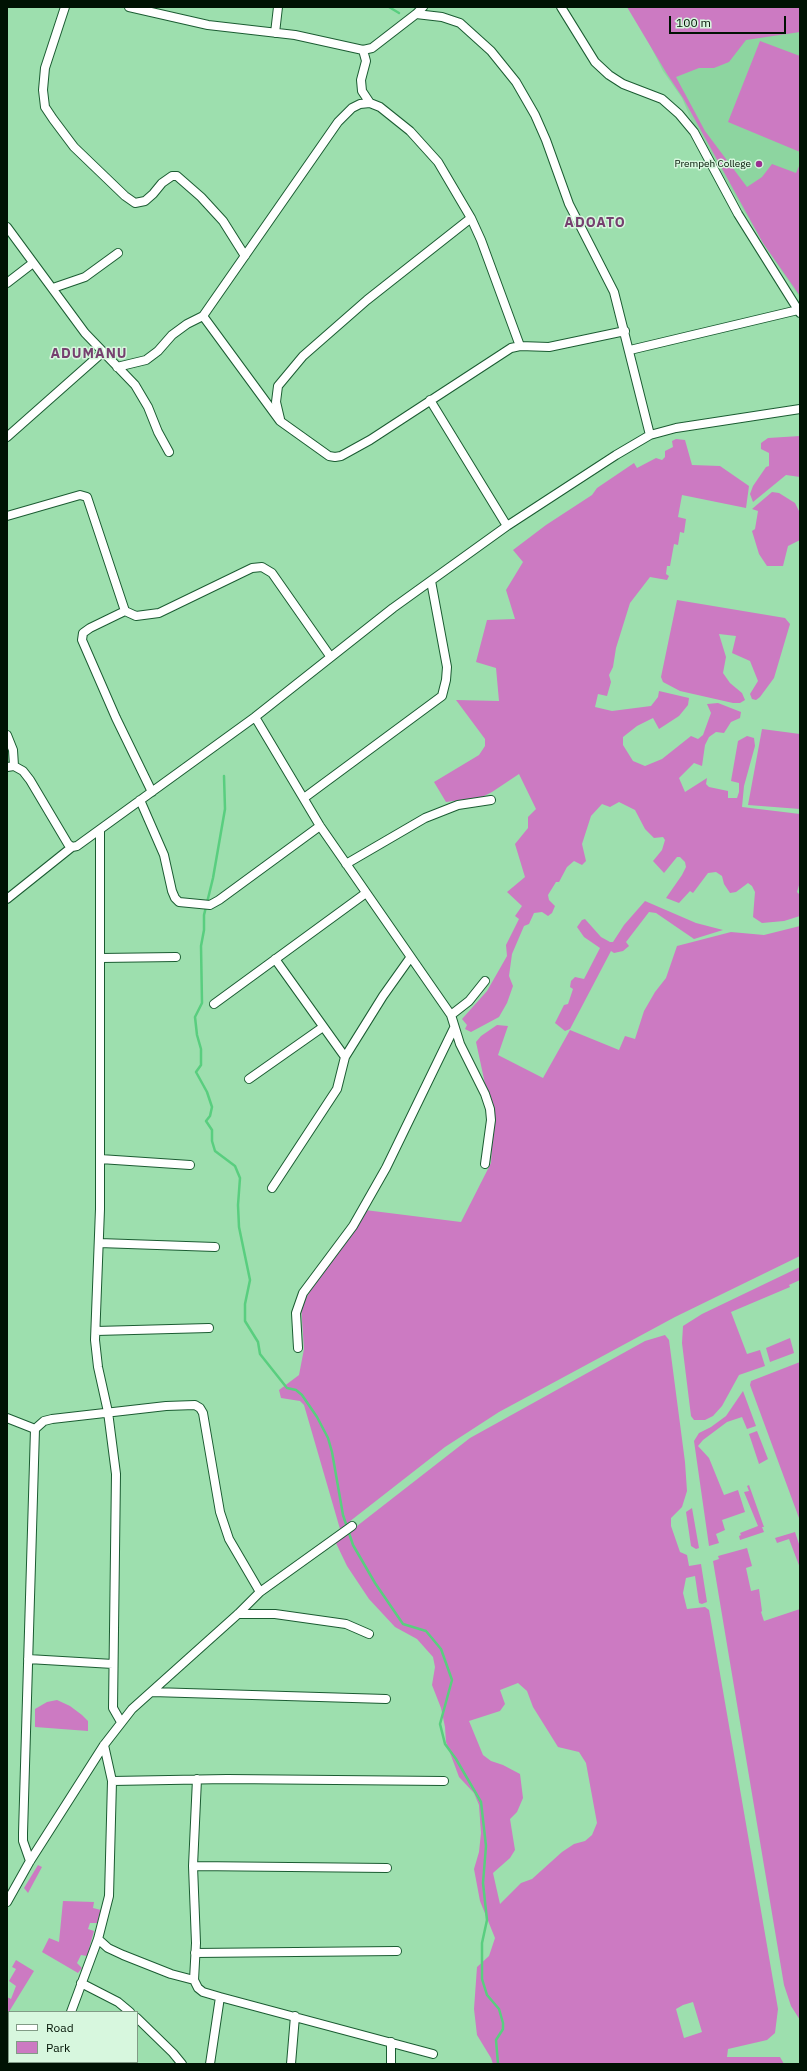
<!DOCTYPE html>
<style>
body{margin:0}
#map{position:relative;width:807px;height:2071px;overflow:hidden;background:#9ddfae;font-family:"IBM Plex Sans",sans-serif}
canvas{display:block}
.frame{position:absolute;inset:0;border:8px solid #001203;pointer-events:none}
.legend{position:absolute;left:8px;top:2011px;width:130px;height:52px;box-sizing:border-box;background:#d7f7de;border:1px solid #819b86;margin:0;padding:5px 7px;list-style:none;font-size:12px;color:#001203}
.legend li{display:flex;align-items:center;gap:8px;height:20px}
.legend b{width:20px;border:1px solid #819b86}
.scale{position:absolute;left:669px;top:16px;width:117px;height:18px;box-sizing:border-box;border:2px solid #001203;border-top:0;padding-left:5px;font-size:12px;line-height:14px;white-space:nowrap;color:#001203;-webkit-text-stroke:3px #d7f7de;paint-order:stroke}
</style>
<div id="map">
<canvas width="807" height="2071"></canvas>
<div class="frame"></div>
<ul class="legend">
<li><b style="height:5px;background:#fff"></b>Road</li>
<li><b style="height:11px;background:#cc7ac2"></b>Park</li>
</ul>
<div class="scale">100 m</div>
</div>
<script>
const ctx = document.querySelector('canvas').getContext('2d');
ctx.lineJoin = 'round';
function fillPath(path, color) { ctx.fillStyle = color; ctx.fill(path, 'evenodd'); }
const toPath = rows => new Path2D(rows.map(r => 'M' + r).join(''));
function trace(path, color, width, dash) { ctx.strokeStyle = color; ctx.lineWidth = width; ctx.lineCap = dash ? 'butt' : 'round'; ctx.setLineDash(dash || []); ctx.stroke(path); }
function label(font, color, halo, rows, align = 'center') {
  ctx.font = font + ' "IBM Plex Sans",sans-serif'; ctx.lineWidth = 3; ctx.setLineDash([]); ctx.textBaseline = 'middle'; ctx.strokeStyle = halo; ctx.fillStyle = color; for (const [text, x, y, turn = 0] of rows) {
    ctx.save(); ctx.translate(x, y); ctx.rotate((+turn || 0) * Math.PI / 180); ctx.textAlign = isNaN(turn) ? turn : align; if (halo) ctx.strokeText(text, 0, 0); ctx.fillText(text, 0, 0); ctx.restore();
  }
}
fillPath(toPath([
 [800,7,800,298,764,245,693,124,682,98,663,71,646,37]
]), '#8dd5a0');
fillPath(toPath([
 [627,7,800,7,800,32,746,40,729,62,714,68,699,68,676,77,705,131,747,187,762,177,772,164,796,173,800,164,800,296,763,243,683,98,667,74],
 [760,41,800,56,800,152,728,122],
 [800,436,800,477,786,475,753,502,750,494,753,486,766,467,769,466,769,453,761,449,761,443,768,438],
 [676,439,685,440,692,465,720,466,749,486,746,508,682,495,678,517,686,519,684,533,680,532,678,545,674,544,670,566,667,566,666,574,669,576,667,580,650,577,630,603,616,648,613,667,609,675,611,682,607,696,598,694,595,707,612,711,651,706,658,697,659,691,689,698,688,705,679,716,659,729,653,718,637,726,623,737,623,745,633,761,645,766,662,759,691,736,698,739,703,735,711,713,707,704,718,703,741,712,740,718,731,722,724,733,716,732,709,737,705,745,702,766,694,763,679,778,685,792,707,778,706,784,709,787,728,791,728,798,737,798,739,792,739,783,731,781,738,741,747,736,754,738,755,746,744,786,742,807,800,814,800,882,797,892,800,895,800,916,784,921,762,923,753,917,755,892,752,886,748,883,736,892,730,893,724,884,722,876,716,872,708,873,693,893,690,891,679,903,666,898,682,875,686,867,685,862,680,857,677,857,664,873,653,861,662,850,665,840,663,837,654,838,645,829,635,810,619,802,610,807,602,804,591,816,582,844,586,861,582,865,574,861,567,867,559,882,556,882,548,895,549,900,555,906,552,913,548,916,542,912,534,913,529,924,524,926,512,954,509,976,513,986,507,1003,499,1017,471,1032,465,1029,467,1025,462,1019,487,991,507,956,506,945,519,919,515,916,522,906,507,892,525,877,515,844,528,828,528,817,536,809,519,774,492,792,482,797,446,802,434,782,479,755,485,746,485,739,456,700,499,701,496,668,476,662,487,620,515,619,506,590,523,562,513,550,546,525,592,495,597,488,634,463,637,468,656,458,662,460,665,457,665,451,673,447,672,441],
 [772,492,779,493,795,503,800,513,800,540,788,546,783,566,767,566,759,554,752,531,755,529,758,511,752,509],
 [677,600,785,618,790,624,774,678,760,697,756,700,752,699,750,694,758,681,750,661,732,653,736,636,719,634,726,657,723,673,730,683,742,693,745,700,740,703,733,703,680,691,663,682,661,677],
 [762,729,800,734,800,809,748,805],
 [645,901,696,923,723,930,694,939,656,913,649,912,626,942,629,946,623,951,614,953,611,951,570,1029,565,1031,555,1023,564,1005,568,1004,573,989,570,987,571,981,575,977,584,979,600,948,584,937,577,927,582,920,585,919,601,937,610,942,613,942,624,925],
 [800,926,800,1256,675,1317,499,1412,445,1447,340,1529,304,1405,300,1401,281,1398,279,1390,299,1375,304,1349,301,1305,365,1210,461,1222,491,1163,494,1113,487,1093,476,1042,481,1036,497,1025,508,1026,498,1055,543,1078,570,1030,619,1050,625,1036,635,1039,644,1011,655,992,666,978,677,946,731,932,764,935],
 [800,1267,800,1280,789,1285,790,1287,731,1312,747,1354,760,1350,765,1366,739,1375,722,1406,713,1416,705,1420,694,1420,691,1416,682,1343,683,1326,702,1314],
 [665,1335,669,1340,685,1462,687,1491,682,1507,671,1518,671,1526,680,1552,687,1555,689,1566,701,1564,707,1602,702,1604,699,1603,695,1576,686,1578,683,1593,687,1609,705,1607,709,1610,778,2009,775,2033,767,2040,728,2049,727,2057,780,2057,784,2064,493,2064,491,2058,477,2035,474,2009,477,1967,489,1956,495,1938,480,1901,474,1869,479,1852,481,1833,479,1805,474,1793,459,1777,446,1742,445,1727,441,1708,432,1685,435,1667,433,1657,417,1639,395,1627,369,1599,347,1566,335,1541,357,1526,470,1438,645,1341],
 [518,1683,527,1691,533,1707,558,1747,579,1752,586,1763,597,1823,592,1835,585,1841,574,1844,562,1852,532,1879,521,1883,500,1904,493,1873,510,1858,515,1850,510,1819,517,1812,523,1798,520,1774,503,1765,491,1761,483,1755,469,1721,500,1711,505,1704,500,1690],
 [693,2002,702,2032,684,2038,676,2009,683,2005],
 [790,1338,794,1353,770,1362,766,1348],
 [800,1362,800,1517,799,1518,750,1385,751,1381],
 [743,1391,756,1426,747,1429,742,1417,727,1422,703,1440,698,1446,709,1458,724,1495,738,1490,745,1512,722,1520,725,1530,716,1534,719,1543,709,1546,694,1441,699,1433,711,1427,726,1416],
 [757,1431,768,1459,759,1464,749,1434],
 [749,1485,764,1527,762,1527,764,1532,740,1540,739,1536,741,1535,740,1533,758,1526,744,1492,749,1491,747,1486],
 [692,1508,699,1548,696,1549,691,1546,686,1512],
 [795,1532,800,1547,800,1568,789,1539,777,1543,775,1538],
 [747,1548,752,1566,746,1568,751,1591,759,1589,762,1611,761,1612,764,1621,800,1609,800,2020,791,2006,784,1985,713,1561,719,1559,718,1556],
 [57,1700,70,1706,82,1715,88,1721,88,1731,35,1727,35,1709,47,1702],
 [38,1865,42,1867,28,1893,24,1888],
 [63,1901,94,1902,93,1908,101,1910,97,1923,90,1923,88,1929,94,1931,87,1956,81,1955,77,1963,82,1968,78,1973,42,1952,49,1938,59,1942],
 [16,1960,34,1971,7,2015,7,1997,11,1999,16,1986,9,1981,16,1969,12,1967]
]), '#cc7ac2');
trace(toPath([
 [389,7,399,13],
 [224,776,225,809,213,878,204,915,204,930,201,946,202,1003,195,1017,197,1035,201,1049,201,1065,196,1072,207,1092,212,1107,210,1116,206,1121,212,1130,212,1141,215,1151,235,1166,240,1178,238,1205,239,1227,250,1280,245,1304,245,1321,258,1342,260,1354,287,1388,296,1390,302,1395,317,1417,328,1438,332,1452,343,1515,353,1545,375,1583,403,1624,426,1631,441,1649,452,1680,440,1724,445,1744,456,1759,481,1802,486,1846,483,1883,487,1920,482,1943,482,1979,487,1995,499,2009,503,2023,503,2029,496,2040,498,2064]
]), '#59ce7f', 2.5);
const minor = toPath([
 [65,7,45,68,43,90,45,107,53,119,74,147,125,196,135,203,145,201,153,194,162,183,172,176,177,176,201,197,223,221,245,256],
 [129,7,208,25,295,35,363,50,372,48,416,14],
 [423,7,416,14,442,17,460,23,491,51,516,82,535,115,546,140,569,204,614,292,650,435],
 [561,7,595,62,609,75,623,84,662,99,679,114,694,132,738,214,800,313],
 [275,33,278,7],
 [363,50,366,61,361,80,362,91,370,103,380,107,410,131,438,162,471,218,481,240,520,346],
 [7,227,85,333,135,385,148,407,158,432,169,452],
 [7,283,33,263],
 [53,288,85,277,118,253],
 [203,316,280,421,329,456,335,457,341,456,370,440,511,348,520,346,549,347,625,331],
 [630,350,798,310],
 [117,367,146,360,158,351,172,335,187,324,203,316,338,122,352,108,360,104,370,103],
 [430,400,507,526],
 [280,419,276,402,278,386,303,356,367,300,471,218],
 [7,437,103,352],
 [7,516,80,495,87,497,125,611,136,616,159,613,252,568,262,567,272,573,330,656],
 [125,611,90,628,83,633,82,640,116,718,152,792],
 [255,717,320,826,451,1015,460,1044,485,1094,490,1109,491,1120,485,1164],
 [7,735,13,750,14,766],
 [7,767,14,766,23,771,30,780,68,844,72,847,77,846,255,717,393,608,507,526,616,455,650,435,676,428,800,409],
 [304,798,442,696,446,680,447,667,431,581],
 [140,800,164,855,172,891,175,898,179,902,210,905,219,900,320,826],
 [100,830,100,1209,95,1340,98,1367,108,1412,116,1474,113,1708,121,1722],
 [346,864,425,818,458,805,491,800],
 [7,899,72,847],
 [101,958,176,957],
 [275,959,345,1057],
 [214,1004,366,893],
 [451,1015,469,1001,485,981],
 [249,1079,323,1027],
 [100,1159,190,1165],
 [272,1188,337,1089,345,1057,383,996,410,958],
 [99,1243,215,1247],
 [96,1331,209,1328],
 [298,1348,296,1313,303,1293,353,1226,386,1168,454,1028],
 [7,1418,35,1429,23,1833,23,1841,30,1861],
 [35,1429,44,1421,52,1419,166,1406,195,1405,200,1408,203,1413,220,1512,229,1539,260,1592],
 [238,1614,275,1614,346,1624,369,1634],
 [28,1659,113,1664],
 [152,1692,386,1699],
 [197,1779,193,1866,196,1943,194,1980,198,1988,203,1992,220,1997,210,2064],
 [112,1781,227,1779,444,1781],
 [193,1866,387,1868],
 [7,1902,30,1861,104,1745,132,1709,238,1614,260,1592,352,1526],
 [98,1939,108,1948,123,1955,171,1974,194,1980],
 [195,1953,397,1951],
 [81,1983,118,2002,130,2012],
 [220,1997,433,2054],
 [71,2012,98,1939,109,1896,112,1781,104,1745],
 [137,2018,173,2053,182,2064],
 [7,2043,9,2045],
 [31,2062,33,2064],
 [291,2064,295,2016],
 [391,2064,391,2042]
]);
trace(minor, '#1b5c32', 10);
trace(minor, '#fff', 8);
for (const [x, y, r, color] of [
 [759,164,4,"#9a2f90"]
]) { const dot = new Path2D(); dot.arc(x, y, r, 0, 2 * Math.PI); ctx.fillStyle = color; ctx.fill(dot); trace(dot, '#d7f7de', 1.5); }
label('10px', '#001203', '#d7f7de', [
 ["Prempeh College",751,164]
], 'right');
ctx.letterSpacing = '1px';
label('bold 14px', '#76406f', '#d7f7de', [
 ["ADOATO",595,223],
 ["ADUMANU",89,354]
]);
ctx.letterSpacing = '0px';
</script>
